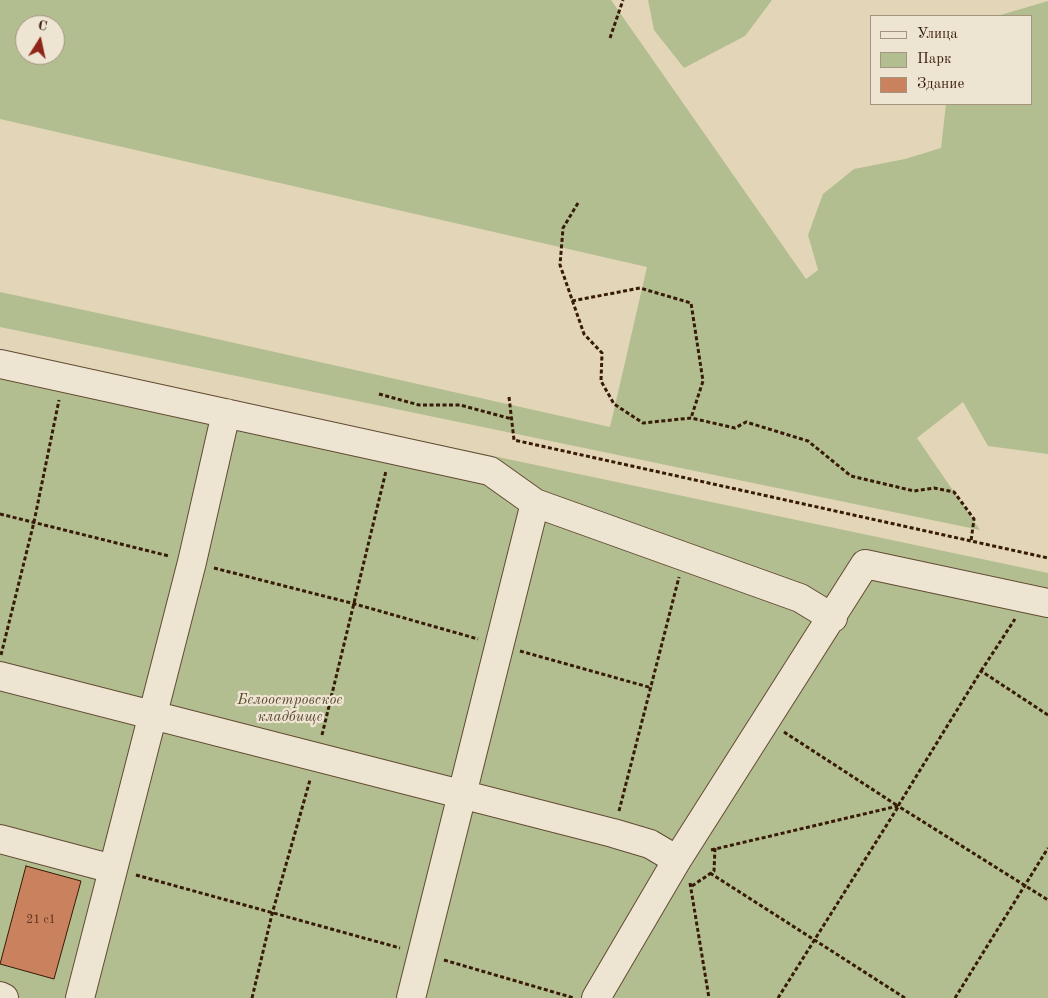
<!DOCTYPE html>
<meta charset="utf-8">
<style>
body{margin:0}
#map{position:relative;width:1048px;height:998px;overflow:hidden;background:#e3d5b8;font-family:"Old Standard TT",serif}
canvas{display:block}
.legend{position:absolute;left:870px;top:15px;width:162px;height:90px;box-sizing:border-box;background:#ede4d1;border:1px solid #a59480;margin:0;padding:6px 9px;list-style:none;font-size:15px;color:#381b07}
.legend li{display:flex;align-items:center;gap:10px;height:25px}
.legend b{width:25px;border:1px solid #a59480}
.north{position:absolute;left:15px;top:15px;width:50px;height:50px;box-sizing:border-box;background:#ede4d1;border:1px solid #a59480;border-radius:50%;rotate:10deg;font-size:14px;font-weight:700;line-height:20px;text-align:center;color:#381b07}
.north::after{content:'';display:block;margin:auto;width:18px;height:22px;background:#8f2418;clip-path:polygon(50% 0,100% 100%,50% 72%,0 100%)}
</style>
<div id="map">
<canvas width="1048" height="998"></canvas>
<ul class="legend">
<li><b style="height:6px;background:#ede4d1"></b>Улица</li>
<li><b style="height:14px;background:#b2be90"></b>Парк</li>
<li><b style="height:14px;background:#c9815e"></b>Здание</li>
</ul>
<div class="north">С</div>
</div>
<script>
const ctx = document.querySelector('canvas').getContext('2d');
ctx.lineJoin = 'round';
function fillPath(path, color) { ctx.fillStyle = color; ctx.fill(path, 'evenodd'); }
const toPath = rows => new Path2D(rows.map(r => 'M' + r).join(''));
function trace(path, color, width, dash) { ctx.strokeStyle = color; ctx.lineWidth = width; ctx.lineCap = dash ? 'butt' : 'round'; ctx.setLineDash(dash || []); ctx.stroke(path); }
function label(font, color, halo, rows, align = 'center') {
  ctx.font = font + ' "Old Standard TT",serif'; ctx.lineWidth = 4.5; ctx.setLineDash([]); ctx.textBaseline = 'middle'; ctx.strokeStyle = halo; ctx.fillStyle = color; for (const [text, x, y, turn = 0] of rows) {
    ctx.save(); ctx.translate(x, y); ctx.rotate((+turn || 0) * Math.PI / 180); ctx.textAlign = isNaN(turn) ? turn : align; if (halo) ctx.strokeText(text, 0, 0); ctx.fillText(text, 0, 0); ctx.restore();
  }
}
fillPath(toPath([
 [0,0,611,0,806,279,818,270,808,235,823,194,854,169,905,159,941,148,946,104,1032,104,1032,16,997,16,1048,1,1048,454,988,446,963,402,917,438,980,530,0,327,0,292,172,329,610,427,647,267,0,119],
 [25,25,55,25,55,55,25,55],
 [648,0,772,0,745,36,684,68,654,30],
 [0,352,1048,573,1048,998,0,998]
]), '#b2be90');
const building = toPath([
 [26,866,81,881,54,979,0,964,26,866]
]);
fillPath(building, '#c9815e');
trace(building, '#381b07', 1);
const minor = toPath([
 [0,364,490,471,535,503,800,598,833,618],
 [0,676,613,833,650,844,677,860],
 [0,839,113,869],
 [0,996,4,998],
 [80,998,192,562,226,413],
 [411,998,535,503],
 [596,998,677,860,865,564,1048,603]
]);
trace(minor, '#634a33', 30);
trace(toPath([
 [610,38,623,0],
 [578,203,563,228,560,265,584,334,602,353,601,381,614,404,643,423,691,418,735,428,746,422,808,441,851,476,914,491,934,488,954,492,974,519,971,541],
 [572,301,640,288,691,303,703,381,691,418],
 [379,394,419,405,460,405,512,419],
 [509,397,514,440,1048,558],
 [0,514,169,556],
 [214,568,355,604,478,639],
 [520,651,652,688],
 [1,655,34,522,59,400],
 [981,671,1015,619],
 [784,732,898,806,981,671,1048,715],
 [322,735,386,471],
 [619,811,679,577],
 [711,850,898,806,1048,900],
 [710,873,905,998],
 [136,875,400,948],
 [690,883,709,998],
 [692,886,714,871,715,848],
 [444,960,574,998],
 [252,998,272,914,310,780],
 [778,998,898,807],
 [955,998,1048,848]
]), '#381b07', 3, [4, 2.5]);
trace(minor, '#ede4d1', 28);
label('12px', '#5c341d', null, [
 ["21 с1",41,920]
]);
label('italic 15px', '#5d4c30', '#ede4d1', [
 ["Белоостровское",290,700],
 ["кладбище",290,717]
]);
</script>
